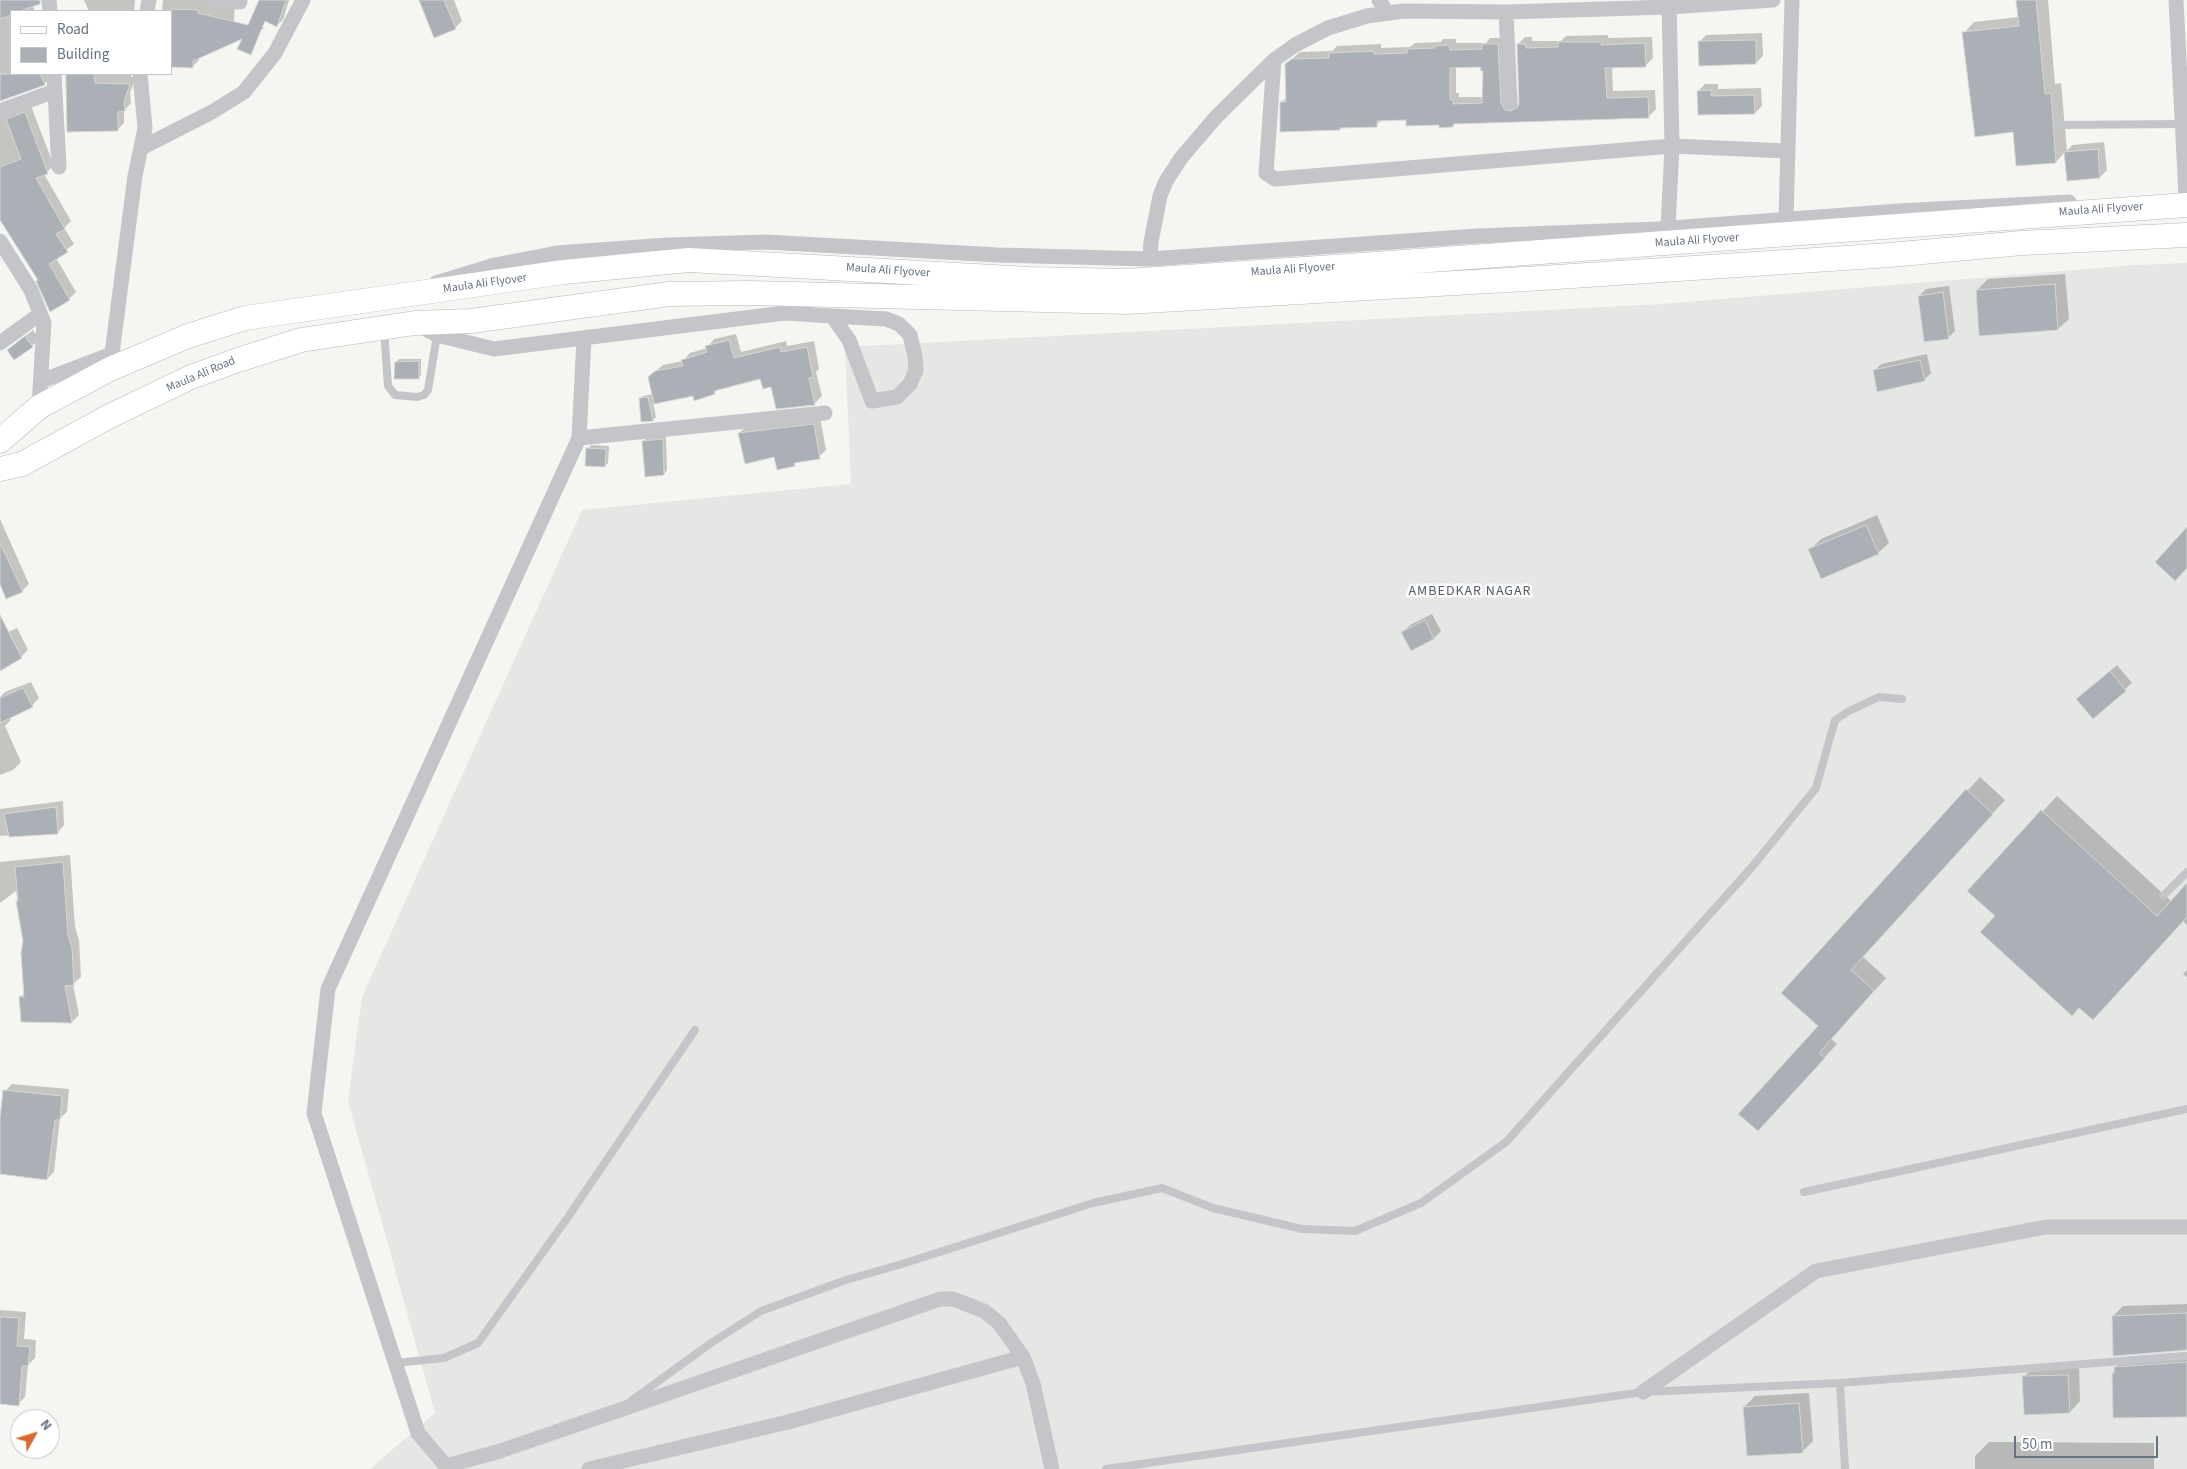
<!DOCTYPE html>
<style>
body{margin:0}
#map{position:relative;width:2187px;height:1469px;overflow:hidden;background:#f5f5f2;font-family:"Source Sans 3",sans-serif}
canvas{display:block}
.legend{position:absolute;left:10px;top:10px;width:162px;height:65px;box-sizing:border-box;background:#fff;border:1px solid #c2c7cd;margin:0;padding:6px 9px;list-style:none;font-size:15px;color:#667281}
.legend li{display:flex;align-items:center;gap:10px;height:25px}
.legend b{width:25px;border:1px solid #c2c7cd}
.north{position:absolute;left:10px;top:1409px;width:50px;height:50px;box-sizing:border-box;background:#fff;border:1px solid #c2c7cd;border-radius:50%;rotate:51deg;font-size:14px;font-weight:700;line-height:20px;text-align:center;color:#667281}
.north::after{content:'';display:block;margin:auto;width:18px;height:22px;background:#d76a2f;clip-path:polygon(50% 0,100% 100%,50% 72%,0 100%)}
.scale{position:absolute;left:2014px;top:1436px;width:144px;height:22px;box-sizing:border-box;border:2px solid #667281;border-top:0;padding-left:6px;font-size:15px;line-height:18px;white-space:nowrap;color:#667281;-webkit-text-stroke:4px #fff;paint-order:stroke}
</style>
<div id="map">
<canvas width="2187" height="1469"></canvas>
<ul class="legend">
<li><b style="height:6px;background:#fff"></b>Road</li>
<li><b style="height:14px;background:#aab0b6"></b>Building</li>
</ul>
<div class="north">N</div>
<div class="scale">50 m</div>
</div>
<script>
const ctx = document.querySelector('canvas').getContext('2d');
ctx.lineJoin = 'round';
function fillPath(path, color) { ctx.fillStyle = color; ctx.fill(path, 'evenodd'); }
const toPath = rows => new Path2D(rows.map(r => 'M' + r).join(''));
function trace(path, color, width, dash) { ctx.strokeStyle = color; ctx.lineWidth = width; ctx.lineCap = dash ? 'butt' : 'round'; ctx.setLineDash(dash || []); ctx.stroke(path); }
function label(font, color, halo, rows, align = 'center') {
  ctx.font = font + ' "Source Sans 3",sans-serif'; ctx.lineWidth = 5; ctx.setLineDash([]); ctx.textBaseline = 'middle'; ctx.strokeStyle = halo; ctx.fillStyle = color; for (const [text, x, y, turn = 0] of rows) {
    ctx.save(); ctx.translate(x, y); ctx.rotate((+turn || 0) * Math.PI / 180); ctx.textAlign = isNaN(turn) ? turn : align; if (halo) ctx.strokeText(text, 0, 0); ctx.fillText(text, 0, 0); ctx.restore();
  }
}
fillPath(toPath([
 [2187,263,2187,1469,370,1469,435,1413,348,1101,362,997,582,510,851,484,845,347,1662,304,2135,265]
]), '#e5e7e5');
fillPath(toPath([
 [0,0,36,0,32,4,35,11,11,11,11,74,52,74,52,77,44,84,0,101],
 [84,0,135,0,134,11,89,11],
 [163,0,213,0,235,4,233,37,199,57,199,60,192,67,171,11,162,11],
 [263,0,289,0,283,20,277,25],
 [422,0,454,0,462,21,455,28],
 [2017,0,2048,0,2055,84,2061,83,2067,151,2072,145,2104,142,2107,170,2100,177,2065,152,2056,162,2017,165,2014,131,1964,33,1974,22,2019,17],
 [1762,33,1763,56,1756,63,1699,42,1706,35],
 [1608,35,1608,38,1652,37,1653,58,1646,65,1612,66,1613,91,1655,90,1656,109,1649,116,1457,122,1453,126,1407,119,1382,120,1376,125,1342,127,1340,129,1282,102,1287,97,1286,64,1300,52,1332,51,1337,46,1381,44,1381,48,1410,47,1415,43,1441,42,1443,39,1456,39,1456,43,1486,43,1490,38,1505,38,1512,103,1519,105,1518,44,1525,37,1532,37,1532,41,1561,41,1566,36],
 [1482,66,1484,70,1484,97,1459,97,1459,93,1456,93,1456,67],
 [65,74,131,74,131,77,136,77,130,93,131,103,124,111,124,123,117,130,68,131],
 [1705,84,1718,84,1718,89,1761,88,1762,106,1755,113,1698,91],
 [31,106,54,166,44,174,71,221,64,228,74,244,56,258,76,292,69,299,39,280,0,217,0,110],
 [2065,274,2069,319,2058,329,1977,290,1988,279],
 [1949,286,1955,331,1948,338,1919,296,1926,289],
 [33,330,39,339,32,346,8,350],
 [736,334,741,352,786,341,787,346,814,341,819,369,816,372,822,396,815,403,777,407,772,385,761,377,720,388,714,393,693,394,653,403,656,417,653,420,642,421,640,399,643,396,653,394,650,377,657,370,663,365,683,361,690,353,707,348,714,339],
 [1927,354,1931,373,1924,380,1874,371,1881,364],
 [399,359,421,359,421,375,418,378,396,362],
 [820,417,826,450,819,457,798,461,794,465,739,433,746,427],
 [666,436,667,470,664,474,644,441,647,438],
 [591,445,609,446,608,463,605,466,588,449],
 [1877,515,1889,543,1878,553,1810,550,1821,539],
 [0,519,29,584,22,591,0,581],
 [1432,614,1441,631,1434,638,1403,632,1410,625],
 [17,628,28,650,21,657,0,661,0,636],
 [2117,665,2132,683,2093,717,2085,692],
 [31,682,39,698,32,706,9,717,11,720,5,726,21,762,13,770,0,775,0,697,5,692],
 [1980,777,2005,800,1862,956,1886,978,1831,1039,1837,1044,1770,1117,1820,1026,1783,993],
 [2057,796,2172,902,2187,885,2187,925,2183,921,2093,1019,1997,916,1969,891],
 [63,801,64,825,57,833,0,836,0,809],
 [70,855,75,927,79,940,81,977,73,984,79,1015,72,1022,23,1021,20,997,25,993,24,941,16,891,0,903,0,862],
 [2187,970,2187,977,2183,974],
 [12,1084,69,1089,67,1112,60,1118,54,1172,47,1179,0,1173,0,1119,5,1091],
 [2187,1304,2187,1349,2113,1316,2123,1306],
 [0,1310,26,1312,24,1339,36,1340,35,1358,28,1365,25,1397,18,1404,0,1403],
 [2187,1352,2187,1416,2113,1373,2115,1368,2126,1357],
 [2079,1364,2080,1401,2070,1412,2024,1377,2034,1366],
 [1809,1393,1813,1441,1802,1452,1744,1407,1755,1396],
 [1989,1442,2154,1443,2154,1469,1975,1469,1975,1456]
]), '#0003');
const building = toPath([
 [0,0,40,0,40,4,20,11,11,11,11,15,0,19,0,0],
 [259,0,286,0,277,27,265,21,262,28,264,28,261,30,251,55,237,49,242,39,193,61,193,68,171,67,171,9,198,10,198,13,248,25,259,0],
 [419,0,444,0,456,29,434,38,419,0],
 [2016,0,2036,0,2045,94,2051,93,2056,163,2016,166,2013,132,1975,137,1962,32,2019,26,2016,0],
 [1756,40,1756,64,1699,66,1698,41,1756,40],
 [1558,42,1602,42,1601,45,1645,43,1646,67,1605,68,1607,98,1648,97,1649,118,1453,124,1453,127,1439,128,1439,125,1406,126,1406,120,1377,121,1377,127,1340,128,1340,130,1280,132,1280,102,1286,102,1285,64,1292,59,1329,58,1329,53,1374,51,1374,54,1407,53,1407,49,1435,48,1435,46,1449,45,1450,50,1482,49,1482,44,1498,44,1501,103,1505,110,1511,111,1518,107,1519,102,1517,44,1525,44,1526,48,1558,47,1558,42],
 [1480,67,1481,71,1483,71,1482,103,1453,104,1453,100,1450,100,1450,68,1480,67],
 [0,74,40,74,45,85,0,101,0,74],
 [66,74,94,74,95,83,130,84,124,101,125,111,118,112,118,131,67,132,66,74],
 [1711,90,1711,96,1754,95,1755,114,1698,115,1697,91,1711,90],
 [25,112,48,174,36,178,65,229,56,234,68,252,49,264,70,300,50,312,36,281,38,280,0,220,0,167,21,159,6,119,25,112],
 [2098,149,2100,178,2067,181,2064,152,2098,149],
 [2055,284,2058,330,1979,336,1976,290,2055,284],
 [1943,292,1949,339,1924,342,1918,296,1943,292],
 [25,336,33,347,14,360,7,350,25,336],
 [729,340,734,358,780,347,781,352,807,347,813,377,809,378,815,405,776,409,771,387,763,389,760,379,714,391,715,394,694,401,693,396,654,404,648,377,655,371,683,366,681,360,707,352,705,346,729,340],
 [1920,360,1925,381,1877,392,1873,370,1920,360],
 [419,361,419,379,394,379,395,362,419,361],
 [648,397,653,421,641,422,639,398,648,397],
 [814,424,820,459,794,463,795,466,777,470,774,457,745,464,738,433,814,424],
 [663,439,664,475,645,477,642,441,663,439],
 [586,448,606,449,605,467,585,466,586,448],
 [1866,525,1879,554,1821,579,1808,549,1866,525],
 [2187,527,2187,568,2175,581,2155,562,2187,527],
 [0,543,23,592,6,599,0,584,0,543],
 [0,615,22,658,0,671,0,615],
 [1425,620,1434,639,1411,651,1401,632,1425,620],
 [2110,671,2126,691,2093,719,2076,699,2110,671],
 [23,688,33,707,0,723,0,698,23,688],
 [1966,789,1993,814,1851,970,1874,991,1819,1053,1825,1058,1758,1131,1738,1114,1818,1026,1781,993,1966,789],
 [56,807,58,834,9,837,4,814,56,807],
 [2041,810,2157,916,2187,883,2187,917,2093,1020,2079,1008,2072,1016,1980,932,1995,916,1967,891,2041,810],
 [63,862,68,935,72,948,74,985,65,986,72,1023,21,1022,19,996,24,997,21,953,23,941,16,901,18,901,15,867,63,862],
 [3,1090,62,1096,60,1120,55,1120,47,1180,0,1174,0,1118,3,1090],
 [2187,1313,2187,1350,2113,1356,2112,1316,2187,1313],
 [0,1317,19,1318,17,1346,30,1347,28,1366,22,1366,19,1406,0,1404,0,1317],
 [2187,1362,2187,1417,2113,1418,2112,1373,2114,1373,2114,1367,2187,1362],
 [2068,1375,2070,1413,2024,1415,2022,1376,2068,1375],
 [1799,1403,1803,1453,1747,1456,1743,1407,1799,1403]
]);
fillPath(building, '#aab0b6');
trace(building, '#d6d6d4', 1);
const primary = toPath([
 [0,441,39,407,110,369,188,336,245,318,564,272,689,260,1029,279,1127,281,1348,266,2187,205],
 [0,469,22,464,108,417,191,377,238,360,301,340,415,323,471,321,669,294,750,293,1127,302,1542,278,1890,255,2022,243,2187,235]
]);
trace(primary, '#b4b7bb', 25);
trace(toPath([
 [2059,125,2182,124],
 [384,330,388,386,395,395,417,397,424,395,428,390,437,335],
 [2163,896,2187,872],
 [1804,1192,2187,1109],
 [395,1363,444,1358,478,1343,568,1217,695,1030],
 [1840,1383,1845,1469],
 [631,1401,711,1343,761,1311,846,1280,902,1264,1093,1203,1162,1188,1213,1208,1302,1229,1355,1231,1421,1203,1506,1142,1752,867,1816,788,1835,720,1849,711,1879,697,1902,699],
 [1106,1469,1643,1392,1840,1383,2187,1356]
]), '#c3c5c9', 8);
trace(toPath([
 [49,0,50,11],
 [212,0,240,2],
 [1379,0,1387,13],
 [2176,0,2186,196],
 [147,11,149,0],
 [1506,12,1510,102],
 [1274,60,1266,173,1275,179,1672,146,1787,151],
 [54,74,59,167],
 [0,111,55,91],
 [141,148,212,112,244,92,275,53,303,0],
 [1786,219,1792,0],
 [1668,228,1672,146,1669,0],
 [0,241,31,290,44,323,39,407],
 [1150,259,1151,242,1160,196,1166,181,1181,158,1216,117,1274,60,1295,45,1328,28,1367,16,1403,11,1506,12,1669,7,1773,0],
 [436,283,495,265,557,253,668,245,766,242,998,255,1150,259,1477,236,1657,229,1899,211,2069,202],
 [418,325,437,335,494,349,785,313,832,316,886,319,899,324,910,335,915,356,916,370,910,384,897,397,872,401,849,340,832,316],
 [584,338,579,438,328,989,314,1113,418,1433,446,1466,497,1452,617,1411,940,1299,953,1299,984,1311,999,1323,1023,1357,1033,1383,1052,1469],
 [0,343,40,314],
 [110,369,135,176,145,128,140,74],
 [41,381,112,354],
 [579,438,825,413],
 [1643,1392,1816,1271,2046,1227,2187,1227],
 [589,1469,788,1422,1023,1357]
]), '#c3c5c9', 15);
trace(primary, '#fff', 24);
label('12px', '#667281', '#fff', [
 ["Maula Ali Flyover",2101,210,-4],
 ["Maula Ali Flyover",1697,241,-4],
 ["Maula Ali Flyover",1293,270,-4],
 ["Maula Ali Flyover",888,271,4],
 ["Maula Ali Flyover",485,284,-8],
 ["Maula Ali Road",201,375,-23]
]);
ctx.letterSpacing = '1px';
label('14px', '#535c66', '#fff', [
 ["AMBEDKAR NAGAR",1470,592]
]);
ctx.letterSpacing = '0px';
</script>
